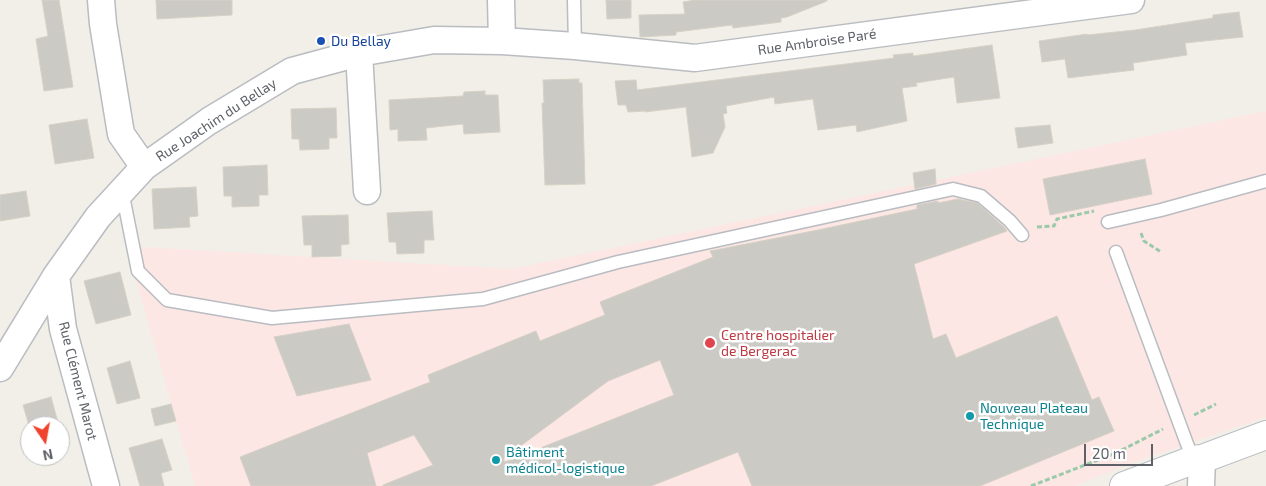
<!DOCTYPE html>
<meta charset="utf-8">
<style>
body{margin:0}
#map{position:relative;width:1266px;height:486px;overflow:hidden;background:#f1efe7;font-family:"Exo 2",sans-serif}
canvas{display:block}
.north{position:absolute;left:20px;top:416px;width:50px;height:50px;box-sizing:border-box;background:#fff;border:1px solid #bfc0c3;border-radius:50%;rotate:168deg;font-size:14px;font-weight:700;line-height:20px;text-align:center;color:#5e6268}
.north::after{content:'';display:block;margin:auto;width:18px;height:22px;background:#f0432e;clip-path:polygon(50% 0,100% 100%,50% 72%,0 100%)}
.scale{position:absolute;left:1084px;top:444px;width:69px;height:22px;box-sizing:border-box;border:2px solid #5e6268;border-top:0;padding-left:6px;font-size:15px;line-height:18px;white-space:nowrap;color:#5e6268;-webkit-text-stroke:4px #fff;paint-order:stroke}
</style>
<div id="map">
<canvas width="1266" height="486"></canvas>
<div class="north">N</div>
<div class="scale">20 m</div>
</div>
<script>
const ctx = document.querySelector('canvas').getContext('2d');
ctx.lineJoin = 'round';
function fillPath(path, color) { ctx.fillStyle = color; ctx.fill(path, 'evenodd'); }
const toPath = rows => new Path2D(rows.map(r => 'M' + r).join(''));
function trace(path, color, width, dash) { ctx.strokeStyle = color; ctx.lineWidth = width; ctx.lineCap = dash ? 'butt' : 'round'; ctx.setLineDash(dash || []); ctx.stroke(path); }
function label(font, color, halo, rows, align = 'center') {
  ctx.font = font + ' "Exo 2",sans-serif'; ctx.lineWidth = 5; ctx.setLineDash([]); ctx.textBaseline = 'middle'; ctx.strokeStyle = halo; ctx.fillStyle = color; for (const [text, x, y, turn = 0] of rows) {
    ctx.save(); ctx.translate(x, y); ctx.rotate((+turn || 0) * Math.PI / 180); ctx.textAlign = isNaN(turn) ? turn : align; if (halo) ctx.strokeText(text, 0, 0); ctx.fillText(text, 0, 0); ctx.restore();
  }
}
fillPath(toPath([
 [1266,111,1266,417,1132,463,1074,486,195,486,126,246,512,269]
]), '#fde7e4');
const building = toPath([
 [42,0,59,0,73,87,44,91,36,39,48,36,42,0],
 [156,0,232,0,232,15,157,19,156,0],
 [606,0,631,0,631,18,607,19,606,0],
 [695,0,827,0,827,1,787,17,781,18,781,22,733,28,732,25,676,32,676,35,640,37,639,15,685,14,683,2,695,0],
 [1239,12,1243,37,1185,43,1187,55,1133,63,1134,70,1068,78,1065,59,1042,62,1039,41,1087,34,1087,35,1135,30,1213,18,1213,15,1239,12],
 [992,45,1000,98,957,103,954,77,916,83,917,86,902,88,907,121,857,132,856,125,818,130,813,99,775,104,774,97,726,106,727,113,723,114,725,127,713,153,692,157,686,107,645,112,645,111,628,112,626,105,618,105,615,81,636,80,637,90,894,58,893,55,913,53,913,56,992,45],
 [579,79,579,83,582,83,585,184,545,185,542,103,544,103,543,80,579,79],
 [485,91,485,95,498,95,500,132,464,134,463,124,426,128,427,140,398,141,398,129,390,130,389,100,463,96,464,92,485,91],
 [336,108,337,138,329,138,329,149,300,150,299,139,292,139,291,109,336,108],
 [87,119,94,158,55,164,49,125,87,119],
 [1050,125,1053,143,1018,148,1015,128,1050,125],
 [1145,159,1152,194,1050,215,1043,179,1145,159],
 [267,165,268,195,259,195,259,206,232,207,232,196,224,196,223,167,267,165],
 [935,169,936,184,915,189,913,173,935,169],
 [196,187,198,216,189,217,190,227,154,229,152,189,196,187],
 [26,191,30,216,0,221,0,195,26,191],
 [958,199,977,203,1004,227,1007,231,914,264,933,339,946,334,956,358,1057,316,1092,400,1099,397,1114,431,980,486,752,486,738,452,651,486,383,486,383,485,433,465,414,435,367,453,376,486,251,486,240,457,430,382,428,375,536,331,540,341,605,315,600,302,713,257,710,251,818,230,917,209,917,205,938,201,938,203,958,199],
 [660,360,674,395,505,462,503,459,608,381,660,360],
 [432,211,434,240,424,240,424,253,397,254,396,242,389,242,387,213,432,211],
 [348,215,349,244,341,245,341,256,312,257,312,245,304,245,302,216,348,215],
 [120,272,131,315,96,324,84,281,120,272],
 [349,324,371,380,297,396,274,337,349,324],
 [130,361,140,398,117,404,107,368,130,361],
 [51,397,59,426,30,426,30,429,23,405,51,397],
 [171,404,176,421,155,426,151,409,171,404],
 [162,439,172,470,161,473,164,486,140,486,129,448,162,439]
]);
fillPath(building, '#cccac4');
trace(building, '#d6d1c5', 1);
const lane = toPath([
 [574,0,575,46],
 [122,191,138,271,167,300,272,318,483,299,618,262,953,189,981,196,1010,221,1022,235],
 [1108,222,1161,210,1266,181],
 [1116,252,1193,460]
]);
const street = toPath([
 [101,0,103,24,121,134,144,167],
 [501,0,502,41],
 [359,53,367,191],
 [56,276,63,329,106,486],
 [0,368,56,276,98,217,144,167,209,121,292,71,359,53,434,40,502,41,575,46,695,58,1131,0],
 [1201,486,1202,459]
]);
const secondary = toPath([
 [1124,486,1193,460,1202,459,1266,435]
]);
trace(lane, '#b9bcc1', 15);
trace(street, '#b9bcc1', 29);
trace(secondary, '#babdc3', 30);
trace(toPath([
 [1037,227,1054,226,1057,219,1094,211],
 [1141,233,1144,241,1161,252],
 [1194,415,1216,404],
 [1031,486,1116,453,1163,429]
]), '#9bcaaa', 3, [5, 2.5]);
trace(lane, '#fff', 12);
trace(street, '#fff', 26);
trace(secondary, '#fff', 28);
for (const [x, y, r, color] of [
 [321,41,5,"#1a4fb4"],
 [710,343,6,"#e0444e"],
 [970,416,5,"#0f9aa8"],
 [496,460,5,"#0f9aa8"]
]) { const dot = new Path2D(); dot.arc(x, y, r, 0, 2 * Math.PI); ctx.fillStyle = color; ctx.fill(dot); trace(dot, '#fff', 2); }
label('14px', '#164399', '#fff', [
 ["Du Bellay",331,41]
], 'left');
label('14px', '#5e6268', '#fff', [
 ["Rue Ambroise Paré",817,42,-8],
 ["Rue Joachim du Bellay",216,120,-33],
 ["Rue Clément Marot",78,381,76]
]);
label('14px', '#be3a42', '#fff', [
 ["Centre hospitalier",721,335],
 ["de Bergerac",721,351]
], 'left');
label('14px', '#0d838f', '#fff', [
 ["Nouveau Plateau",980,408],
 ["Technique",980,424],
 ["Bâtiment",506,452],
 ["médicol-logistique",506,468]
], 'left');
</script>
